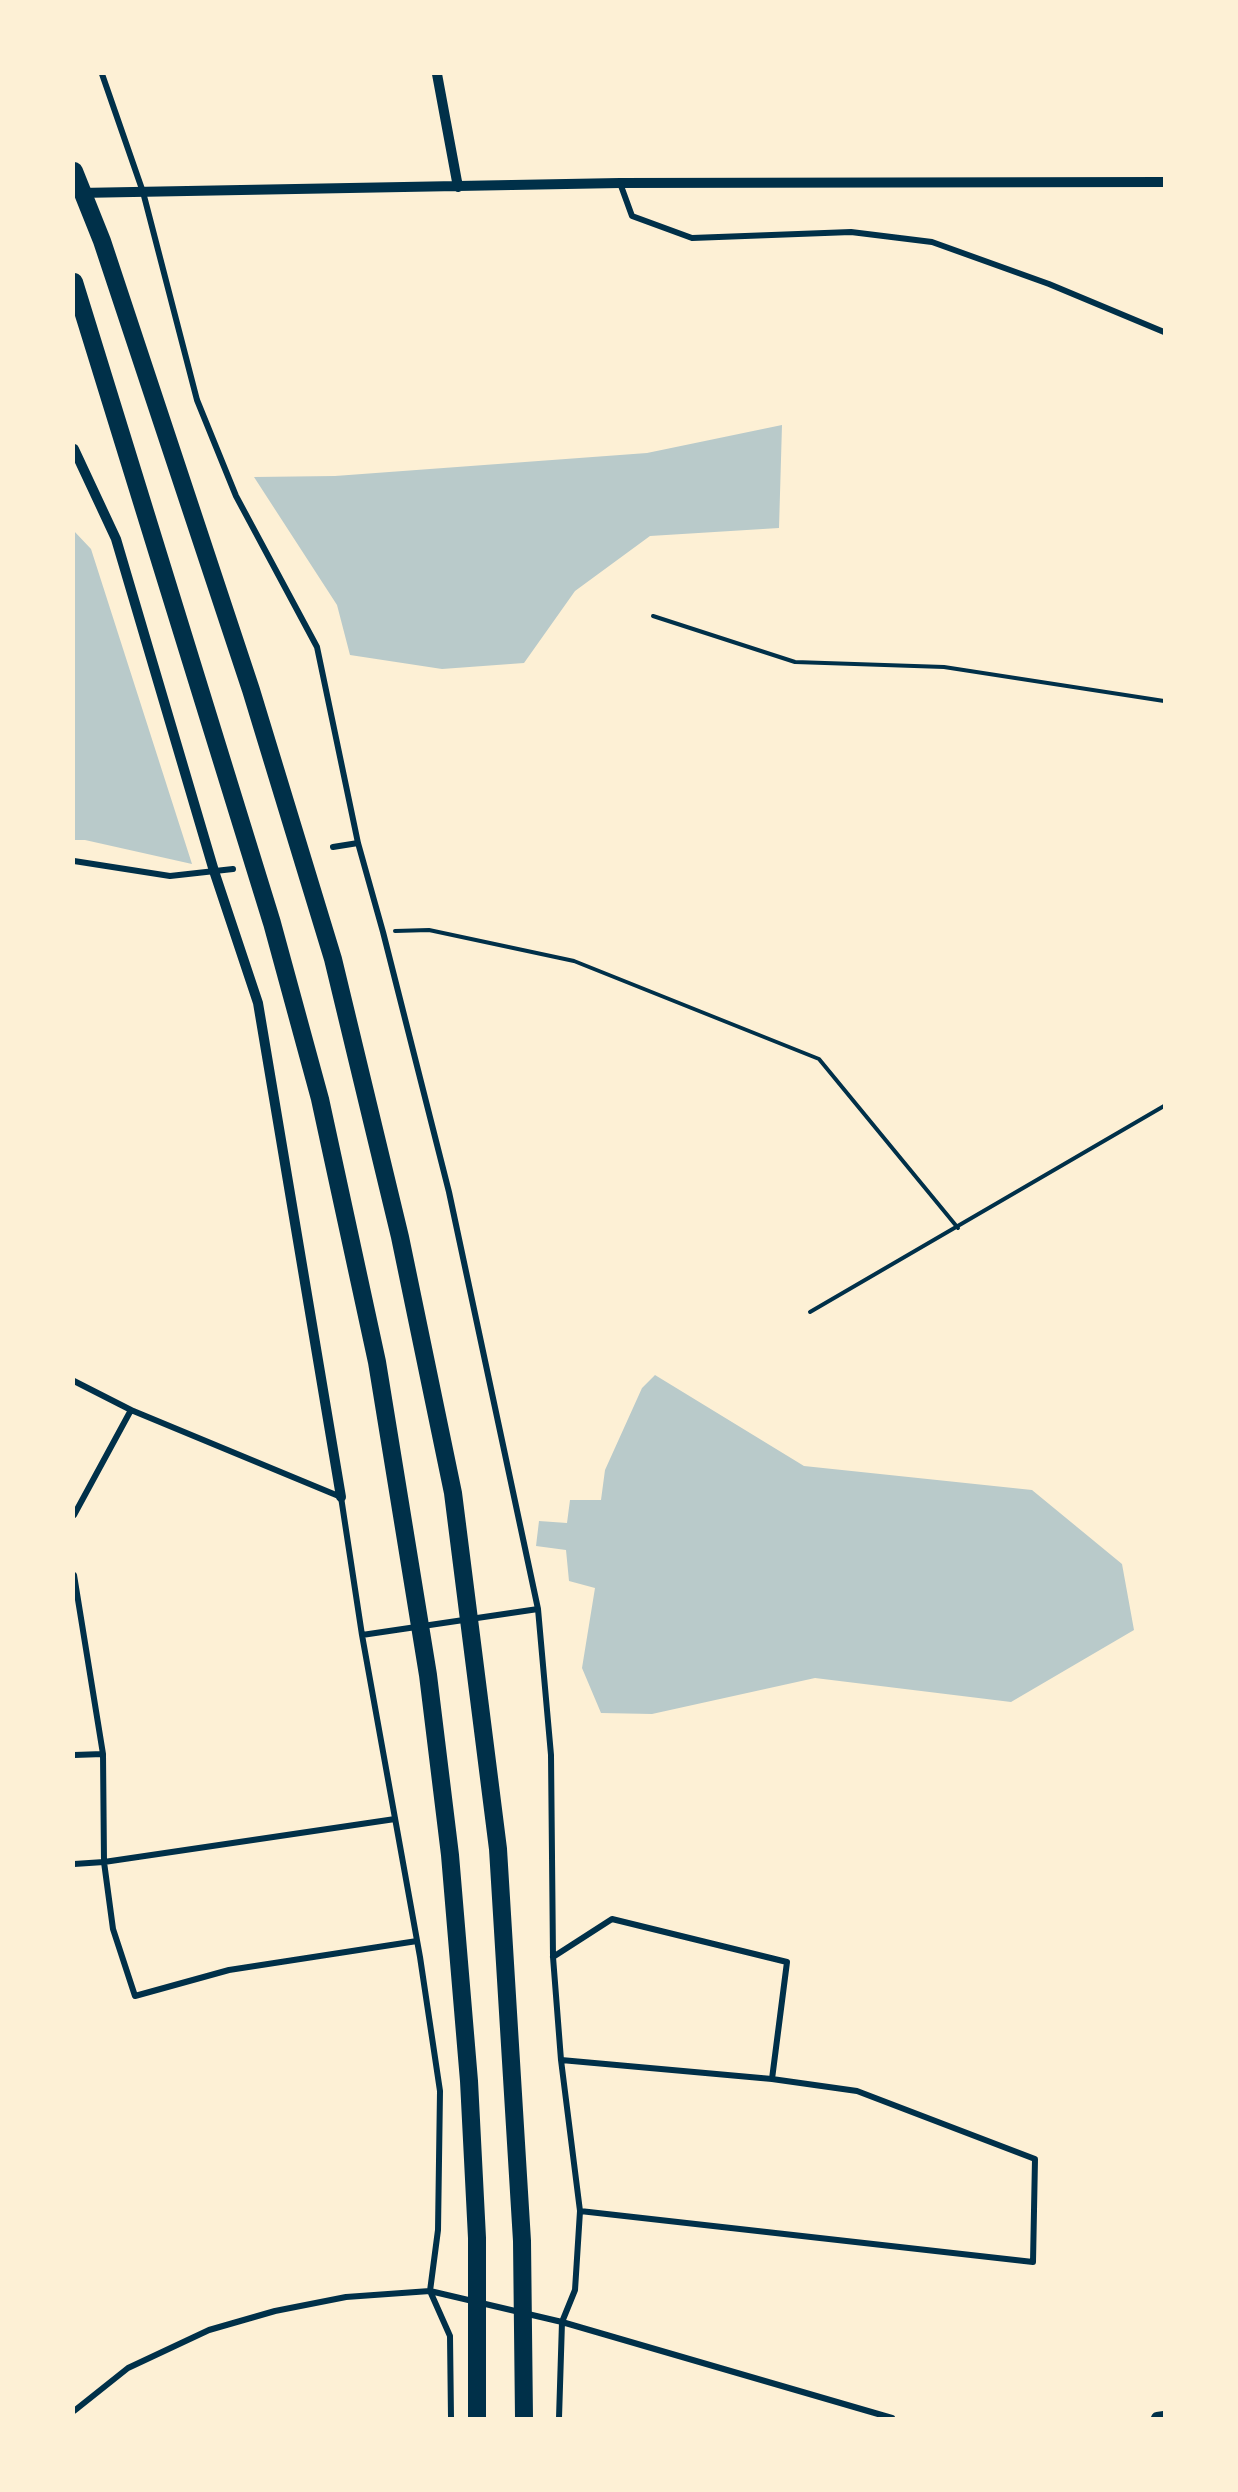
<!DOCTYPE html>
<style>
body{margin:0}
#map{position:relative;width:1238px;height:2492px;overflow:hidden;background:#fdf0d5;font-family:Arial,sans-serif}
canvas{display:block}
.frame{position:absolute;inset:0;border:75px solid #fdf0d5;pointer-events:none}
</style>
<div id="map">
<canvas width="1238" height="2492"></canvas>
<div class="frame"></div>
</div>
<script>
const ctx = document.querySelector('canvas').getContext('2d');
ctx.lineJoin = 'round';
function fillPath(path, color) { ctx.fillStyle = color; ctx.fill(path, 'evenodd'); }
const toPath = rows => new Path2D(rows.map(r => 'M' + r).join(''));
function trace(path, color, width, dash) { ctx.strokeStyle = color; ctx.lineWidth = width; ctx.lineCap = dash ? 'butt' : 'round'; ctx.setLineDash(dash || []); ctx.stroke(path); }
fillPath(toPath([
 [782,425,779,528,650,536,575,591,524,663,442,669,350,655,337,605,254,477,335,476,647,453],
 [74,531,91,549,192,864,85,840,74,840],
 [655,1375,804,1466,1032,1490,1122,1564,1134,1630,1011,1702,815,1678,652,1714,601,1713,582,1668,595,1588,569,1581,566,1550,536,1546,539,1521,567,1523,570,1500,601,1500,605,1470,642,1388]
]), '#b9caca');
trace(toPath([
 [653,616,795,662,944,667,1164,701],
 [395,931,429,930,574,961,819,1059,958,1228],
 [810,1312,1164,1106]
]), '#003049', 4);
trace(toPath([
 [102,74,143,192,197,400,236,496,317,647,358,843,383,932,449,1192,538,1609,551,1755,553,1957,561,2060,580,2211,575,2290,562,2322,559,2418],
 [620,183,632,216,692,238,851,232,932,242,1049,284,1164,332],
 [333,847,358,843],
 [74,861,170,876,233,869],
 [74,1381,131,1410,341,1497,362,1635,420,1957,440,2091,438,2230,430,2291,450,2336,451,2418],
 [74,1515,131,1410],
 [74,1575,103,1754,104,1862,74,1864],
 [362,1635,538,1609],
 [74,1755,103,1754],
 [395,1819,104,1862,113,1929,135,1996,229,1970,417,1941],
 [553,1957,612,1919,787,1962,772,2079],
 [561,2060,772,2079,857,2091,1035,2159,1033,2262,580,2211],
 [74,2411,128,2368,209,2330,275,2311,346,2297,430,2291,562,2322,892,2418]
]), '#003049', 6);
trace(toPath([
 [437,74,458,187],
 [79,193,620,183,1164,182],
 [74,449,116,539,214,871,258,1003,341,1497]
]), '#003049', 10);
trace(toPath([
 [1157,2418,1164,2417]
]), '#003049', 12);
trace(toPath([
 [74,171,102,241,251,690,333,959,400,1237,453,1493,498,1849,522,2241,524,2418],
 [74,282,272,923,320,1099,377,1362,428,1675,450,1855,469,2081,477,2238,477,2418]
]), '#003049', 18);
</script>
